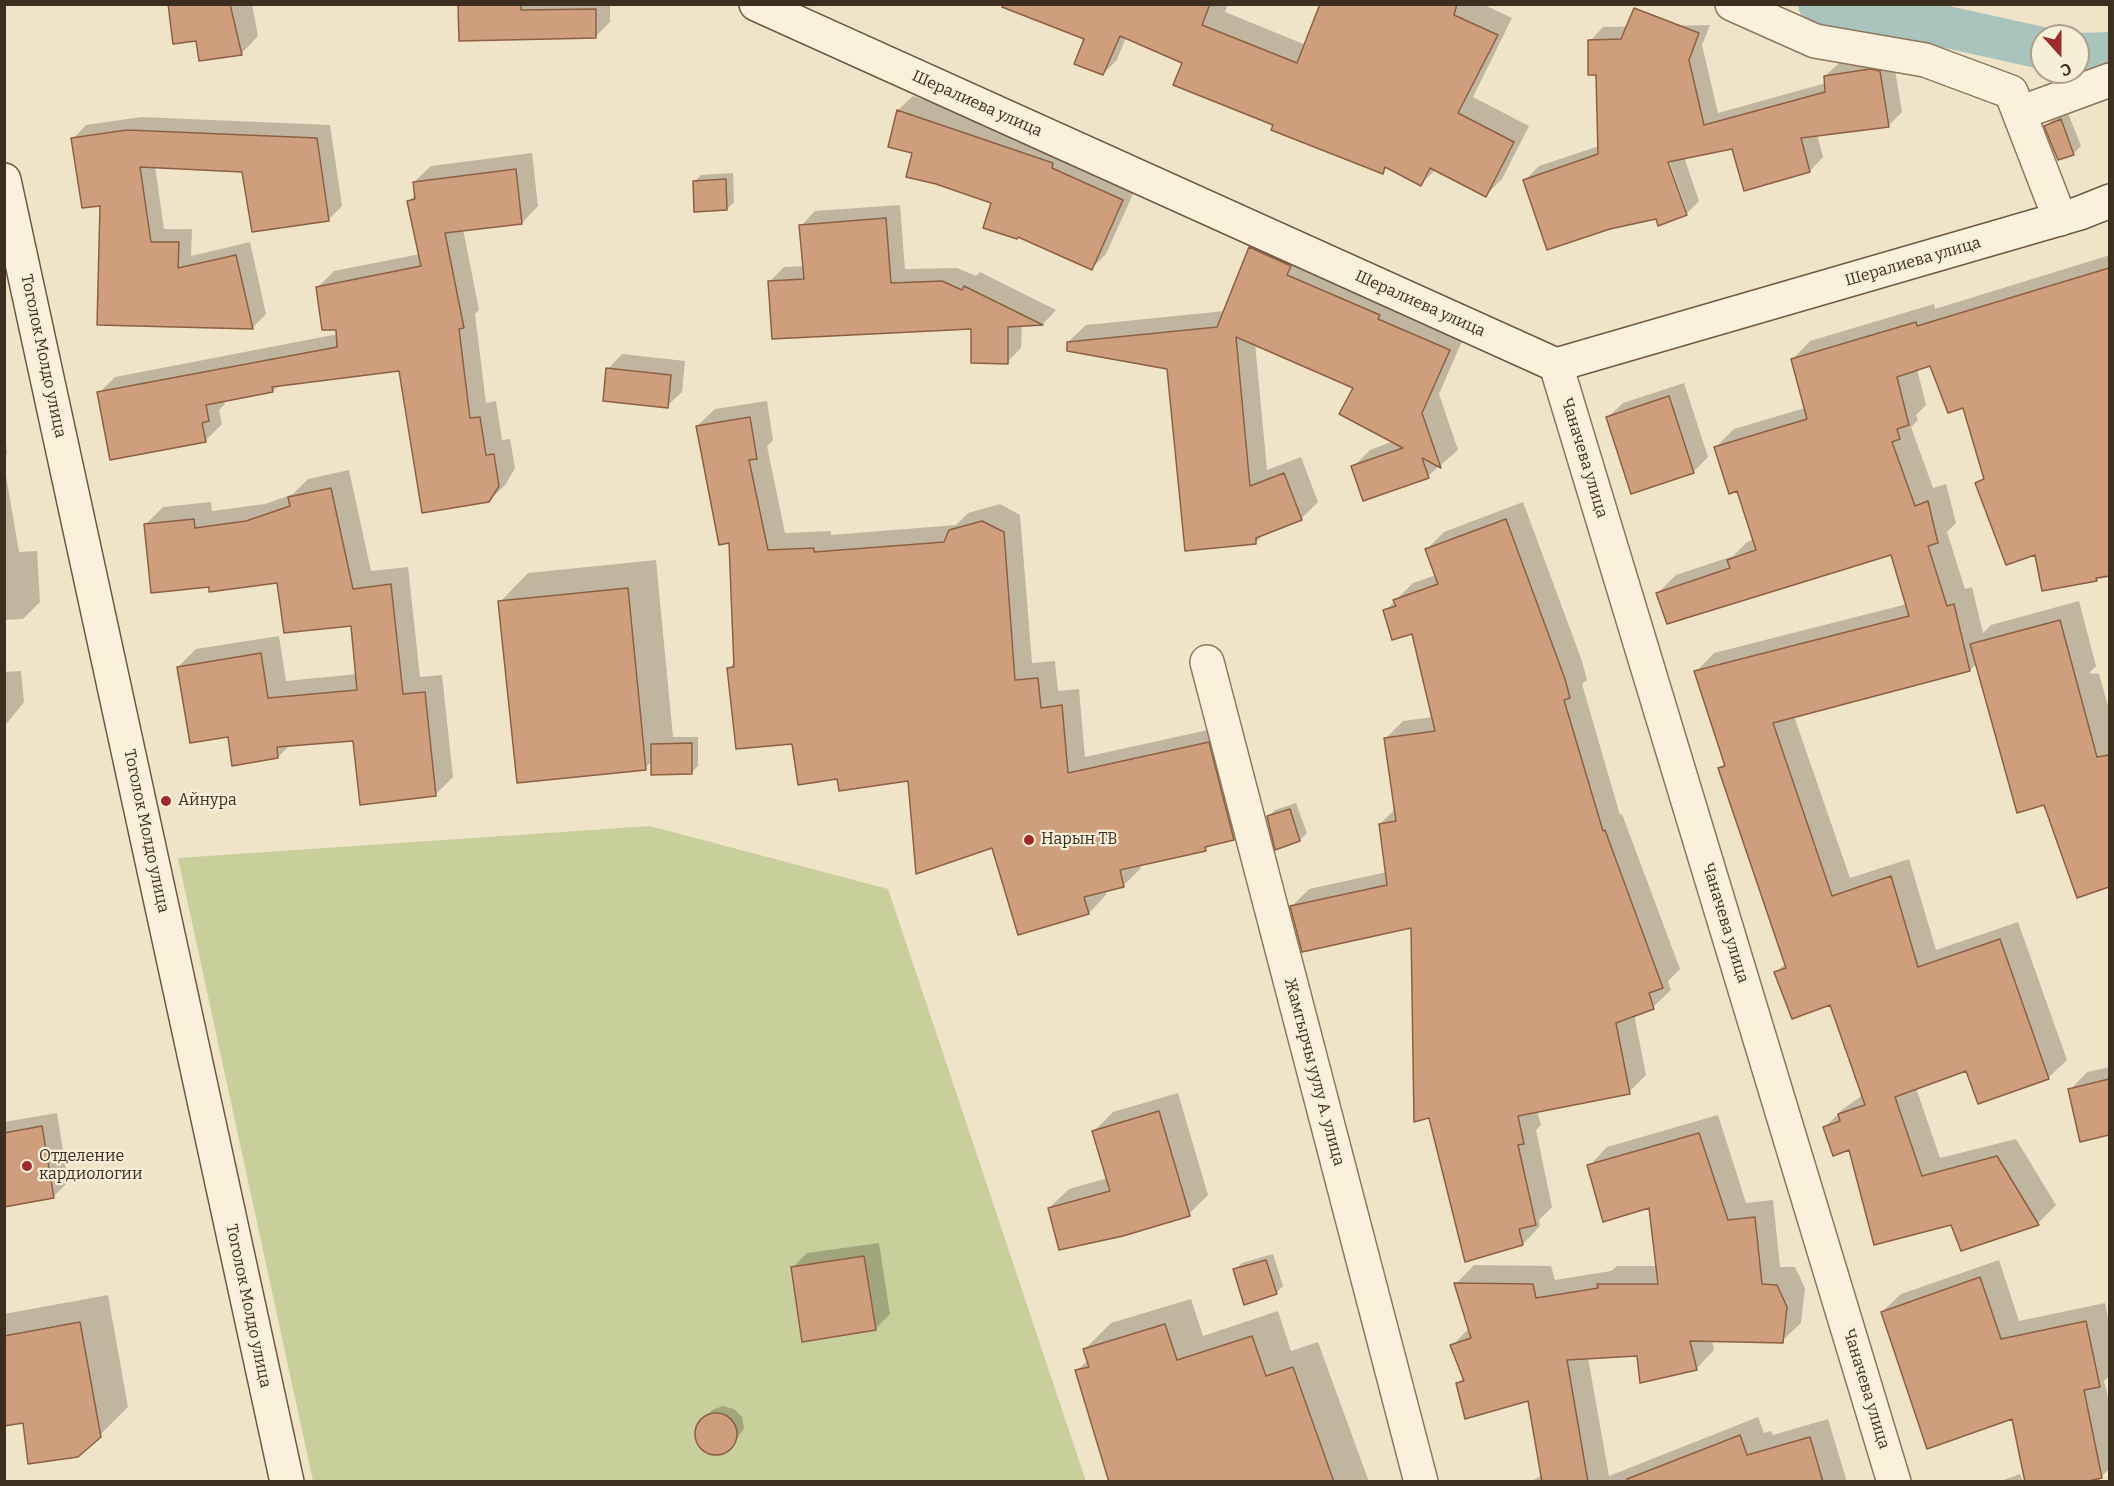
<!DOCTYPE html>
<meta charset="utf-8">
<style>
body{margin:0}
#map{position:relative;width:2114px;height:1486px;overflow:hidden;background:#f0e4c8;font-family:Bitter,serif}
canvas{display:block}
.frame{position:absolute;inset:0;border:6px solid #3d2e20;pointer-events:none}
.north{position:absolute;left:2030px;top:24px;width:60px;height:60px;box-sizing:border-box;background:#f7eed8;border:2px solid #ada18e;border-radius:50%;rotate:159deg;font-size:16px;font-weight:700;line-height:24px;text-align:center;color:#3d2e20}
.north::after{content:'';display:block;margin:auto;width:21px;height:27px;background:#9e2a2b;clip-path:polygon(50% 0,100% 100%,50% 72%,0 100%)}
</style>
<div id="map">
<canvas width="2114" height="1486"></canvas>
<div class="frame"></div>
<div class="north">С</div>
</div>
<script>
const ctx = document.querySelector('canvas').getContext('2d');
ctx.lineJoin = 'round';
function fillPath(path, color) { ctx.fillStyle = color; ctx.fill(path, 'evenodd'); }
const toPath = rows => new Path2D(rows.map(r => 'M' + r).join(''));
function trace(path, color, width, dash) { ctx.strokeStyle = color; ctx.lineWidth = width; ctx.lineCap = dash ? 'butt' : 'round'; ctx.setLineDash(dash || []); ctx.stroke(path); }
function label(font, color, halo, rows, align = 'center') {
  ctx.font = font + ' Bitter,serif'; ctx.lineWidth = 4.5; ctx.setLineDash([]); ctx.textBaseline = 'middle'; ctx.strokeStyle = halo; ctx.fillStyle = color; for (const [text, x, y, turn = 0] of rows) {
    ctx.save(); ctx.translate(x, y); ctx.rotate((+turn || 0) * Math.PI / 180); ctx.textAlign = isNaN(turn) ? turn : align; if (halo) ctx.strokeText(text, 0, 0); ctx.fillText(text, 0, 0); ctx.restore();
  }
}
fillPath(toPath([
 [650,826,888,889,1086,1481,313,1481,178,858]
]), '#c9cf9b');
fillPath(toPath([
 [169,4,252,4,258,36,242,53,200,60,197,39],
 [459,4,610,4,610,22,595,37],
 [999,4,1111,4,1132,22,1117,60,1103,74,1086,38],
 [1163,4,1228,4,1225,12,1306,45,1321,4,1482,4,1512,18,1473,97,1529,126,1502,179,1486,195,1436,169,1421,184,1387,167,1382,172,1275,124,1184,62],
 [1710,25,1702,45,1718,113,1826,83,1825,76,1839,63,1884,57,1893,58,1902,112,1888,126,1817,134,1823,157,1810,171,1733,147,1684,157,1699,201,1686,214,1657,217,1525,180,1539,166,1599,146,1597,73,1590,41,1603,27],
 [1667,155,1686,209,1683,209,1664,156],
 [913,96,1067,148,1137,185,1106,254,1091,269,914,152,890,146,898,110],
 [2068,113,2081,146,2074,153,2058,159,2046,126,2053,119],
 [141,117,330,125,342,206,328,220,243,170,155,166,164,229,192,229,191,256,250,242,266,314,253,327,99,324,102,204,73,139,86,125],
 [532,153,538,206,522,223,463,229,479,310,475,314,486,403,496,401,502,440,510,439,515,468,506,484,489,501,401,370,279,385,273,391,224,400,225,404,219,410,222,424,205,441,99,393,115,377,338,334,317,288,334,271,420,254,409,201,416,194,414,182,431,166],
 [733,173,734,202,727,209,694,182,701,175],
 [900,205,905,269,957,268,976,276,980,272,1056,310,1043,324,1022,325,1021,348,1007,362,972,327,770,281,784,267,804,266,801,226,815,211],
 [1267,231,1466,332,1439,394,1458,450,1428,476,1353,467,1370,450,1394,441,1355,387,1255,343,1267,470,1301,457,1318,502,1301,519,1266,532,1255,543,1169,368,1068,342,1086,325,1225,311,1250,248],
 [2110,255,2110,429,1985,477,1964,406,1931,365,1917,369,1926,405,1916,415,1918,420,1911,427,1933,488,1946,484,1956,523,1947,532,1965,589,1972,587,1983,633,1991,625,2079,601,2096,666,2089,673,2099,674,2110,713,2110,886,2078,896,2045,803,1977,663,1970,670,1794,716,1850,878,1909,859,1936,950,2018,922,2067,1060,2048,1078,1967,1069,1916,1088,1940,1158,2016,1139,2056,1205,2038,1223,1962,1249,1952,1223,1825,1127,1843,1109,1863,1095,1831,1003,1776,972,1786,963,1719,769,1726,762,1696,672,1714,653,1907,604,1892,553,1658,593,1676,575,1733,556,1747,542,1754,539,1738,489,1716,447,1734,429,1805,408,1792,360,1810,341,1934,304,1935,309],
 [622,354,685,361,682,392,667,406,608,369],
 [1684,383,1708,457,1693,472,1608,417,1623,403],
 [767,401,773,440,767,446,785,533,831,531,831,535,956,525,968,513,1000,504,1020,515,1032,663,1055,661,1058,691,1079,689,1085,757,1226,726,1251,821,1233,838,1211,844,1205,850,1140,864,1141,868,1124,885,1105,890,1106,895,1089,913,1019,934,993,846,909,779,838,777,793,743,729,668,735,662,731,541,697,426,715,409],
 [4,420,7,454,4,457],
 [4,464,19,552,37,551,40,602,23,619,4,620],
 [349,470,371,571,408,567,420,677,442,675,453,777,435,795,354,739,290,745,278,757,229,736,178,667,196,649,279,636,286,681,357,674,352,624,278,581,210,586,145,525,163,507,211,502,212,511,265,504,293,494,308,479],
 [2110,476,2110,577,2043,590,2037,553,2002,502],
 [1523,502,1582,661,1587,680,1582,684,1620,815,1622,814,1680,969,1668,981,1671,990,1653,1007,1634,1014,1646,1075,1629,1092,1537,1110,1541,1125,1536,1130,1552,1207,1539,1220,1540,1226,1523,1244,1413,926,1292,906,1309,889,1387,872,1380,824,1395,809,1385,739,1403,721,1433,717,1413,632,1385,611,1413,583,1436,575,1427,549,1444,532],
 [656,560,673,737,698,737,698,766,691,773,652,761,645,768,500,602,528,573],
 [21,671,24,702,4,727,4,672],
 [1296,803,1307,833,1300,840,1268,817,1275,810],
 [2110,1067,2110,1133,2081,1140,2070,1090,2087,1072],
 [1178,1093,1208,1195,1189,1214,1049,1208,1069,1189,1108,1178,1094,1131,1113,1112],
 [57,1113,68,1182,53,1197,4,1205,4,1122],
 [1718,1115,1746,1203,1773,1200,1780,1267,1795,1267,1805,1288,1801,1323,1782,1341,1712,1340,1714,1350,1696,1369,1638,1355,1588,1358,1609,1476,1758,1417,1764,1433,1771,1431,1773,1435,1828,1419,1847,1482,1529,1482,1543,1475,1529,1399,1458,1383,1464,1377,1452,1346,1469,1328,1456,1284,1474,1265,1551,1266,1555,1280,1611,1271,1617,1266,1657,1266,1650,1206,1589,1166,1607,1147],
 [879,1243,890,1314,875,1329,792,1268,807,1253],
 [1273,1254,1283,1286,1276,1293,1235,1270,1242,1263],
 [1999,1260,2019,1321,2105,1303,2110,1327,2110,1375,2104,1381,2110,1405,2110,1468,2102,1476,2077,1482,2014,1417,1882,1312,1901,1294],
 [108,1295,128,1407,100,1435,24,1422,4,1424,4,1314],
 [1191,1299,1203,1336,1278,1311,1291,1351,1318,1342,1369,1482,1110,1482,1077,1371,1088,1360,1085,1349,1111,1323],
 [723,1406,734,1409,742,1417,744,1428,732,1447,723,1454,712,1454,701,1448,696,1438,697,1427,712,1410],
 [2020,1474,2023,1482,1998,1482]
]), '#0003');
trace(toPath([
 [1819,4,1843,18,1947,27,2042,48],
 [2078,54,2110,53]
]), '#a9c4bc', 42);
const building = toPath([
 [168,4,230,4,242,55,199,61,196,41,173,44,168,4],
 [458,4,521,4,521,10,596,9,596,38,459,41,458,4],
 [1003,4,1210,4,1202,25,1297,63,1320,4,1457,4,1454,15,1498,35,1458,113,1514,142,1486,197,1430,168,1421,186,1385,167,1383,174,1271,130,1273,125,1173,85,1182,63,1120,36,1103,75,1074,64,1084,39,1002,7,1003,4],
 [1634,8,1699,33,1689,60,1704,125,1825,92,1824,76,1870,69,1880,71,1889,127,1801,138,1810,172,1744,191,1732,149,1668,162,1687,215,1658,226,1656,219,1610,229,1547,250,1523,180,1598,154,1596,75,1588,75,1588,40,1621,39,1634,8],
 [897,110,1053,163,1052,168,1123,200,1092,270,1018,237,1017,239,983,228,991,203,936,184,906,177,912,153,888,147,897,110],
 [2061,119,2074,155,2058,160,2044,126,2061,119],
 [127,130,317,138,329,221,252,232,242,172,140,167,151,242,179,242,178,268,236,255,253,329,97,325,100,206,82,208,71,138,127,130],
 [516,169,522,224,445,233,464,328,459,329,470,418,480,417,486,455,494,454,499,486,489,502,422,513,399,371,272,387,273,392,206,405,209,421,202,423,206,442,110,460,97,392,337,347,336,330,322,330,316,287,421,266,407,201,415,199,413,182,516,169],
 [726,179,727,210,694,212,693,181,726,179],
 [886,218,891,283,942,281,962,290,964,286,1043,325,1008,327,1008,364,971,363,971,329,772,339,768,281,804,279,799,225,886,218],
 [1249,247,1291,266,1287,275,1380,315,1378,319,1450,350,1422,413,1441,468,1422,458,1429,478,1363,501,1351,466,1403,448,1339,414,1353,388,1236,337,1250,486,1284,473,1302,520,1256,538,1256,544,1185,551,1167,369,1067,351,1067,342,1217,327,1249,247],
 [2109,268,2109,576,2096,578,2097,581,2042,591,2035,555,2006,565,1975,483,1984,479,1963,408,1948,413,1930,366,1897,377,1909,425,1897,429,1900,439,1892,442,1915,506,1928,501,1938,543,1928,546,1947,606,1954,604,1970,671,1773,723,1832,896,1891,876,1918,967,2000,939,2049,1079,1978,1104,1966,1071,1895,1097,1922,1176,1997,1156,2039,1225,1961,1251,1951,1225,1874,1245,1849,1150,1833,1156,1823,1127,1840,1121,1838,1114,1865,1105,1830,1005,1792,1019,1774,972,1786,968,1718,768,1725,766,1694,671,1909,616,1891,555,1667,624,1656,593,1730,568,1727,560,1756,550,1737,491,1729,494,1714,447,1807,419,1791,359,1916,322,1917,326,2109,268],
 [606,368,671,375,668,408,603,401,606,368],
 [1669,396,1694,473,1631,494,1606,417,1669,396],
 [750,417,757,459,749,460,768,550,814,548,814,552,944,542,949,530,982,521,1004,532,1015,680,1038,678,1041,708,1062,705,1068,773,1209,742,1234,840,1205,847,1206,851,1120,870,1124,887,1084,897,1089,914,1018,935,992,848,916,874,908,781,839,791,837,779,798,785,792,744,736,749,727,668,734,667,729,543,719,545,696,426,750,417],
 [331,488,353,589,391,584,403,694,425,692,436,796,360,805,353,741,277,747,278,758,232,766,228,737,190,743,177,667,261,653,268,698,357,690,351,626,284,633,277,583,209,592,209,587,151,593,144,524,194,519,195,528,246,521,290,506,288,497,331,488],
 [1506,519,1565,679,1570,698,1564,700,1603,831,1605,830,1663,988,1649,993,1654,1009,1616,1023,1630,1094,1518,1116,1524,1144,1518,1145,1536,1225,1519,1229,1523,1245,1465,1262,1429,1118,1414,1122,1411,928,1302,952,1290,906,1387,885,1379,824,1396,821,1384,738,1435,731,1412,634,1392,640,1383,610,1396,606,1393,600,1438,584,1425,549,1506,519],
 [628,588,646,770,517,783,498,601,628,588],
 [2060,620,2097,757,2109,755,2109,887,2077,898,2044,805,2017,813,1970,644,2060,620],
 [692,743,692,774,651,775,651,744,692,743],
 [1290,809,1300,841,1275,850,1267,816,1290,809],
 [2109,1079,2109,1135,2080,1142,2068,1089,2109,1079],
 [1159,1111,1190,1216,1123,1236,1059,1250,1048,1208,1110,1191,1092,1131,1159,1111],
 [42,1126,54,1198,4,1207,4,1133,42,1126],
 [1699,1133,1728,1220,1755,1217,1762,1284,1777,1285,1787,1307,1783,1343,1690,1341,1697,1370,1640,1383,1637,1356,1567,1360,1588,1482,1542,1482,1528,1401,1465,1419,1456,1383,1464,1381,1450,1345,1471,1338,1454,1283,1533,1284,1536,1298,1598,1288,1597,1284,1658,1284,1649,1208,1603,1222,1587,1165,1699,1133],
 [864,1256,876,1330,802,1342,791,1267,864,1256],
 [1266,1260,1277,1294,1244,1305,1233,1269,1266,1260],
 [1980,1277,2001,1339,2086,1321,2100,1387,2084,1390,2102,1478,2084,1482,2025,1482,2012,1419,1927,1449,1881,1312,1980,1277],
 [80,1322,101,1437,78,1457,28,1464,23,1423,4,1426,4,1336,80,1322],
 [1165,1324,1177,1360,1252,1336,1266,1376,1293,1367,1334,1482,1109,1482,1075,1370,1089,1367,1083,1349,1165,1324],
 '695 1434a21 21 0 1 1 42 0a21 21 0 1 1-42 0Z',
 [1740,1435,1747,1455,1810,1437,1823,1482,1628,1482,1627,1479,1740,1435]
]);
fillPath(building, '#cf9f7d');
trace(building, '#8d5f41', 1.5);
const street = toPath([
 [1732,4,1815,41,1925,60,2011,92,2060,219],
 [2020,113,2110,80],
 [1556,365,1894,1482],
 [1207,662,1421,1482]
]);
const secondary = toPath([
 [756,4,1556,365,2080,213,2110,201],
 [4,180,287,1482]
]);
trace(street, '#8d765c', 36);
trace(secondary, '#6f573f', 36);
trace(street, '#faf1dc', 33);
trace(secondary, '#faf1dc', 33);
for (const [x, y, r, color] of [
 [166,801,6,"#9e2a2b"],
 [1029,840,6,"#9e2a2b"],
 [27,1166,6,"#9e2a2b"]
]) { const dot = new Path2D(); dot.arc(x, y, r, 0, 2 * Math.PI); ctx.fillStyle = color; ctx.fill(dot); trace(dot, '#f7eed8', 2); }
label('16px', '#3d2e20', '#f7eed8', [
 ["Шералиева улица",977,104,24],
 ["Шералиева улица",1913,262,-16],
 ["Шералиева улица",1420,304,24],
 ["Тоголок Молдо улица",43,356,78],
 ["Чаначева улица",1584,458,73],
 ["Тоголок Молдо улица",146,831,78],
 ["Чаначева улица",1725,923,73],
 ["Жамгырчы уулу А. улица",1314,1072,75],
 ["Тоголок Молдо улица",248,1306,78],
 ["Чаначева улица",1866,1389,73]
]);
label('16px', '#3d2e20', '#f7eed8', [
 ["Айнура",178,801],
 ["Нарын ТВ",1041,840],
 ["Отделение",39,1157],
 ["кардиологии",39,1175]
], 'left');
</script>
